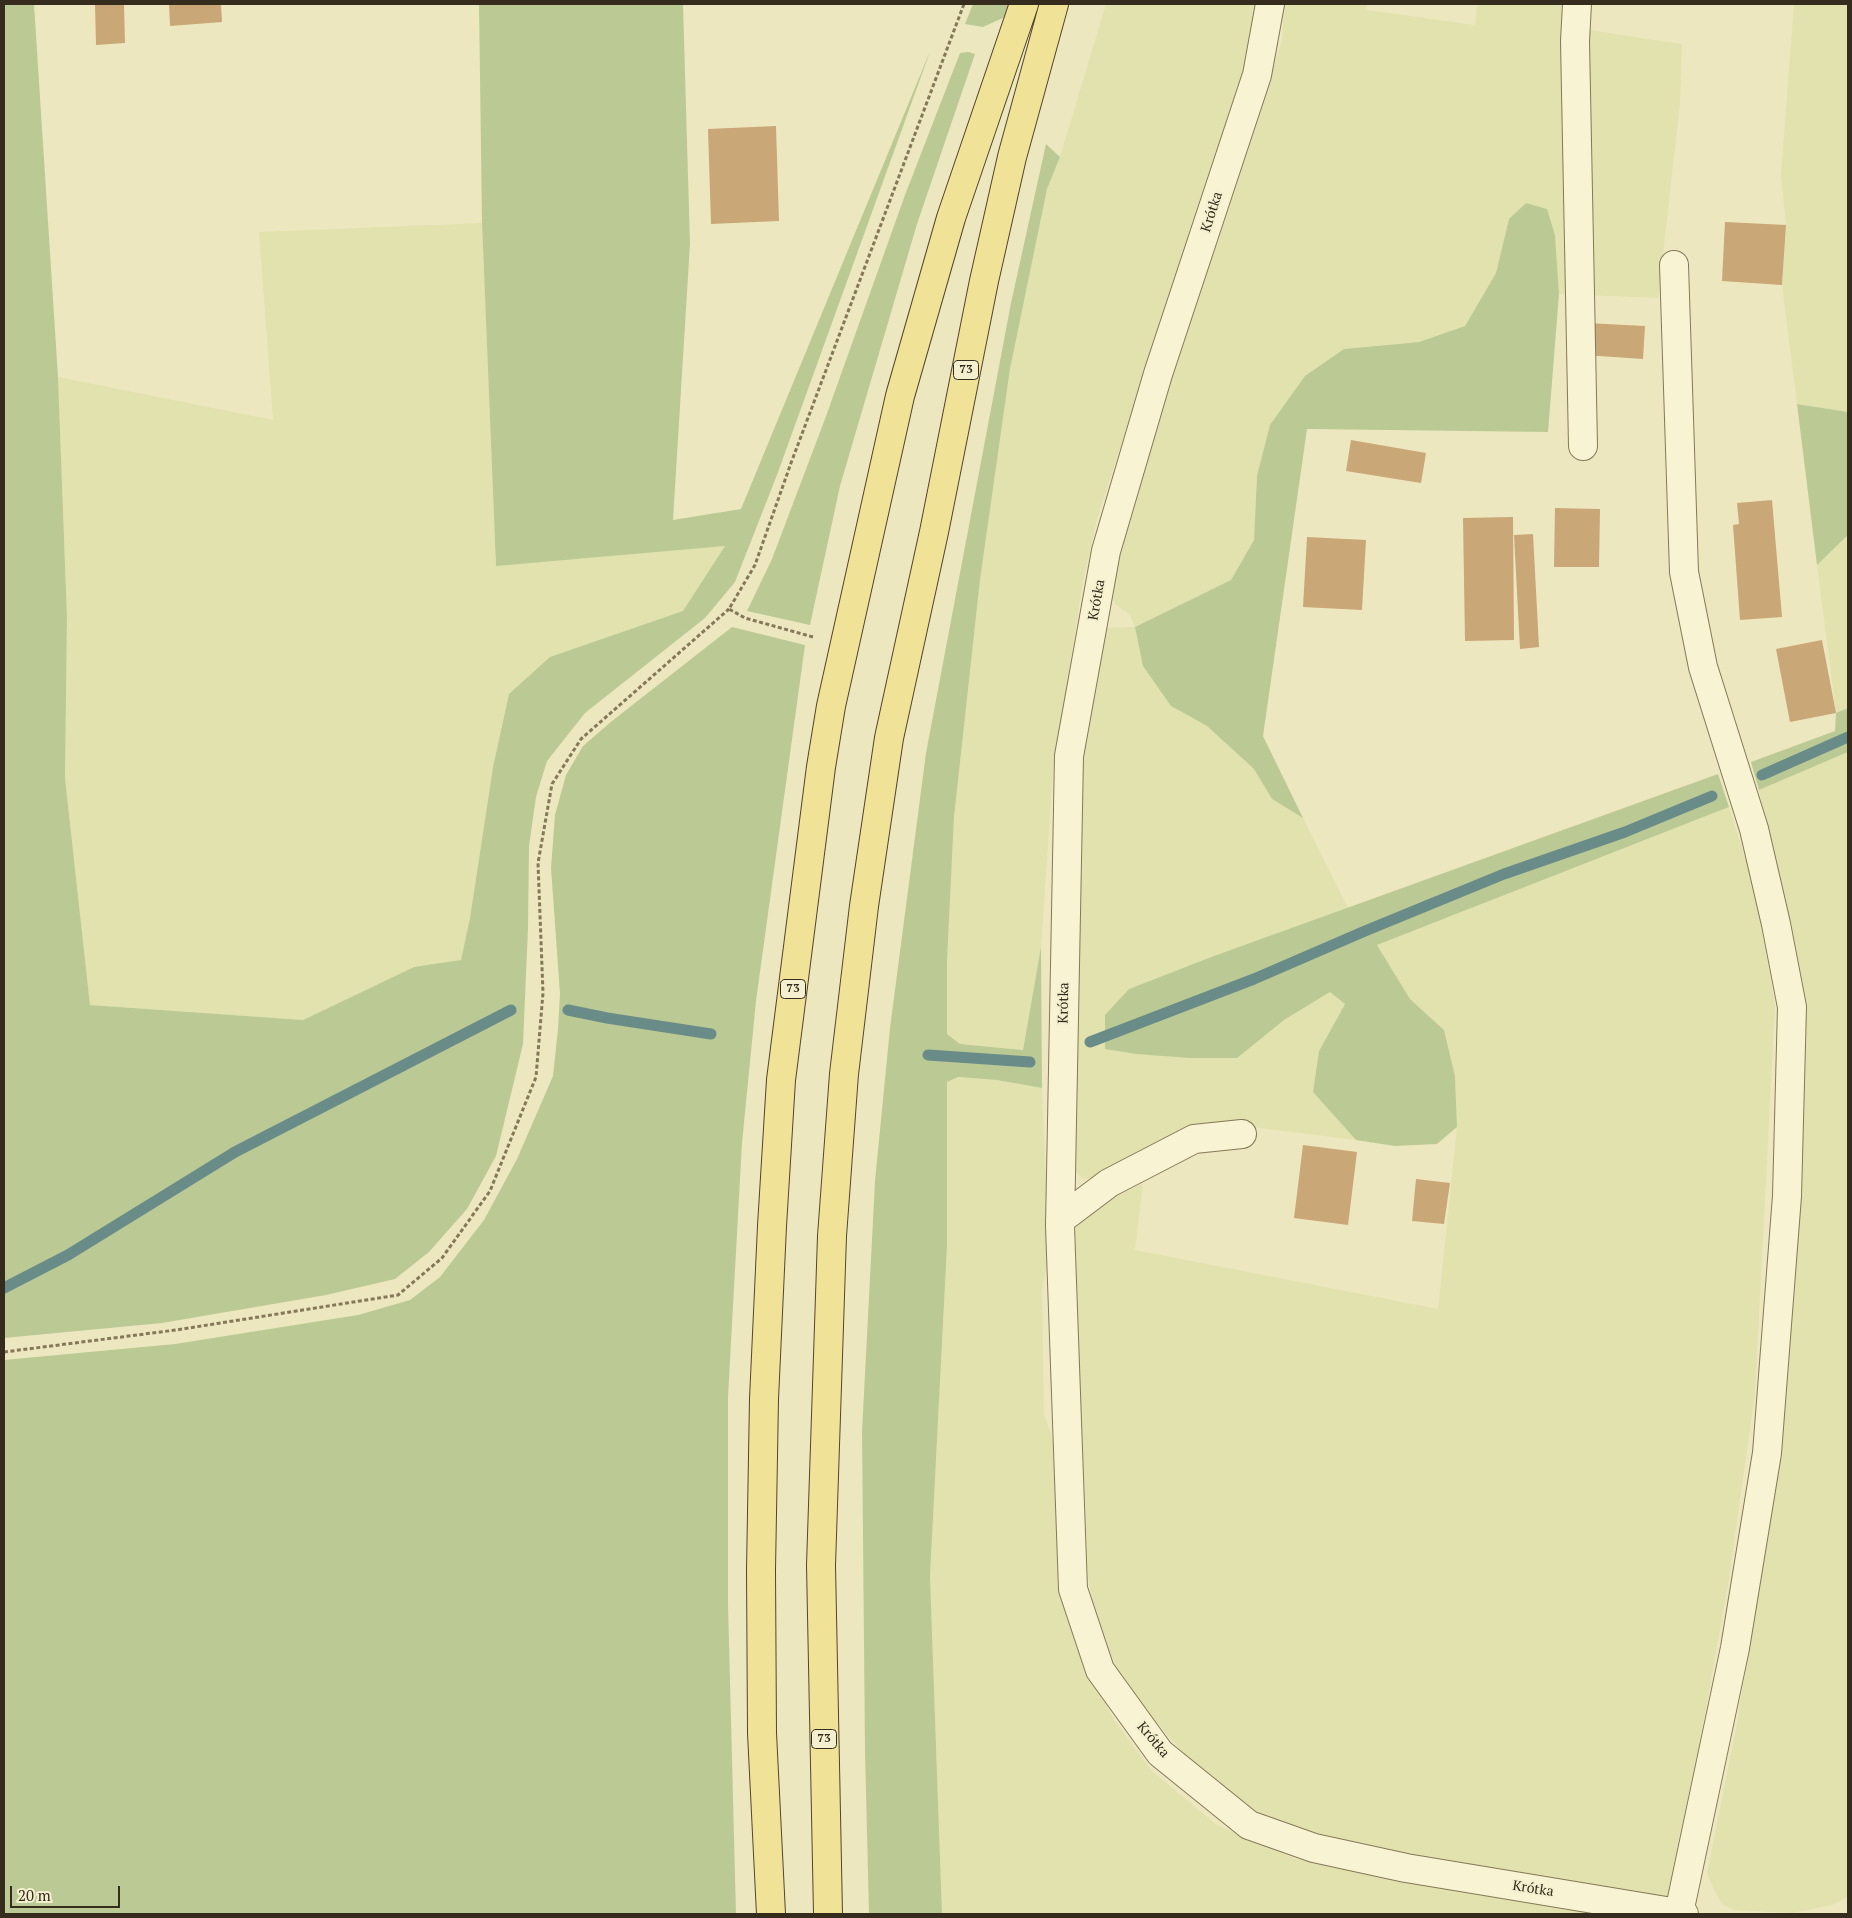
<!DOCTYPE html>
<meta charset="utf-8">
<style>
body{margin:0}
#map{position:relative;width:1852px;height:1918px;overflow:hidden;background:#ede7c0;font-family:"PT Serif",serif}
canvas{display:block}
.frame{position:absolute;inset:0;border:5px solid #352c1d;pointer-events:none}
.scale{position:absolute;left:10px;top:1886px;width:110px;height:22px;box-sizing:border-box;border:2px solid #352c1d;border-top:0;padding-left:6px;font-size:15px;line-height:18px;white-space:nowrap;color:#352c1d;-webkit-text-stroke:4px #f4f0cf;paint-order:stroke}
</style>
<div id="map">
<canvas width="1852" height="1918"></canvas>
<div class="frame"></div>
<div class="scale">20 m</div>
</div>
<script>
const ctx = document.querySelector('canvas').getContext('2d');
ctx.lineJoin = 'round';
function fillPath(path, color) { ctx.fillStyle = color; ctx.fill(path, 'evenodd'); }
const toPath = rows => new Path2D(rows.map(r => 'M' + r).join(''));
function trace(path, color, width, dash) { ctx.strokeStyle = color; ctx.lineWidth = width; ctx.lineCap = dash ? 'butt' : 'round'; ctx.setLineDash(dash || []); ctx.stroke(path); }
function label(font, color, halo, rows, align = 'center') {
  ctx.font = font + ' "PT Serif",serif'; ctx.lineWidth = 4; ctx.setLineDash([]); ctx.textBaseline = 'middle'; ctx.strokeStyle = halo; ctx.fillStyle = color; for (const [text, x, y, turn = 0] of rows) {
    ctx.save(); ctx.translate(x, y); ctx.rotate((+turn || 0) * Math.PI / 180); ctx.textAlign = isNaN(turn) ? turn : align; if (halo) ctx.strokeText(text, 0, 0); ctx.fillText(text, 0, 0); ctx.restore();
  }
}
fillPath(toPath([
 [1106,4,1257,4,1246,62,1097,519,1082,587,1053,772,1041,947,1023,1050,960,1044,947,1034,947,961,954,817,980,580,1010,369,1031,263,1047,189,1060,157],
 [1284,4,1367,4,1367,10,1475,25,1477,4,1586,4,1583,29,1682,44,1680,104,1658,298,1559,294,1555,235,1509,219,1496,273,1465,326,1419,342,1344,349,1257,476,1254,540,1231,580,1135,627,1171,706,1207,726,1254,769,1272,799,1303,818,1348,908,1129,989,1284,1020,1330,992,1345,1004,1319,1051,1313,1092,1356,1140,1252,1127,1097,1177,1083,1179,1074,1171,1080,759,1105,628,1135,627,1130,615,1115,604,1109,589,1153,427,1206,274,1282,40],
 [1794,4,1848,4,1848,412,1797,404,1782,285,1786,225,1781,174],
 [482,223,496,565,725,545,720,555,683,611,636,628,509,694,493,767,470,918,461,961,414,967,303,1020,90,1005,65,778,67,617,58,377,273,420,259,232],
 [1848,535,1848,708,1836,713,1817,565],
 [1848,752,1848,1897,1832,1905,1792,1913,1734,1910,1722,1904,1713,1888,1707,1873,1737,1723,1774,1481,1790,925,1759,790],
 [1729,807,1755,889,1775,1005,1755,1394,1728,1585,1671,1902,1347,1844,1251,1811,1195,1766,1132,1695,1098,1638,1088,1575,1074,1236,1079,1215,1143,1183,1135,1250,1438,1309,1457,1127,1455,1076,1444,1030,1410,999,1377,945],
 [958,1077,997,1080,1042,1088,1049,1256,1042,1289,1044,1414,1053,1440,1062,1587,1081,1659,1115,1721,1152,1771,1217,1825,1296,1859,1414,1883,1606,1914,942,1914,930,1576,947,1246,947,1082]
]), '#e2e2ae');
fillPath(toPath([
 [4,4,34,4,58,377,67,617,65,778,90,1005,303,1020,414,967,461,960,470,918,493,767,509,694,550,657,683,611,725,546,496,566,482,223,479,4,683,4,690,244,673,520,741,509,931,49,777,475,735,582,705,618,585,713,547,761,536,797,529,846,528,929,523,1044,496,1156,467,1209,429,1252,395,1279,326,1295,162,1323,4,1338],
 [973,4,1009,4,1005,17,983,27,965,24],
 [968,52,975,54,917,224,840,486,810,625,747,611,772,559,825,419,905,195,960,53],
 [1046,144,1060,157,1047,189,1010,369,980,580,954,817,947,961,947,1034,960,1044,1023,1050,1041,947,1042,1088,997,1080,958,1077,947,1082,947,1246,930,1576,942,1914,869,1914,865,1751,862,1432,875,1181,890,1028,926,753,1011,303],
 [1526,203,1547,209,1555,235,1559,294,1548,432,1307,429,1263,736,1303,818,1272,799,1254,769,1207,726,1171,706,1143,666,1135,627,1231,580,1254,540,1257,476,1270,425,1305,376,1344,349,1419,342,1465,326,1496,273,1509,219],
 [1797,404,1848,412,1848,535,1817,565],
 [732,627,805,645,756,1001,742,1143,728,1397,728,1603,736,1914,4,1914,4,1360,175,1344,358,1315,410,1300,440,1277,484,1220,517,1159,553,1076,558,1029,560,994,551,868,555,815,566,775,583,746,612,721],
 [1848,708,1848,752,1759,790,1751,762,1835,731,1836,713],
 [1718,774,1729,807,1377,945,1410,999,1444,1030,1455,1076,1457,1127,1437,1144,1395,1146,1356,1140,1313,1092,1319,1051,1345,1004,1330,992,1284,1020,1237,1058,1190,1058,1136,1054,1105,1049,1105,1015,1129,989,1214,956]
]), '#bbca94');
trace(toPath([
 [1762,775,1848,737],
 [568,1010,607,1018,711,1034],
 [1090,1042,1254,979,1365,931,1504,874,1625,832,1712,796],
 [928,1055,1030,1062],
 [4,1288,68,1255,235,1152,511,1010]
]), '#6a8c89', 11);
fillPath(toPath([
 [95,4,124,4,125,43,96,45],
 [169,4,221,4,222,22,170,26],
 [776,126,779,221,711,224,708,129],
 [1725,222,1786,225,1782,285,1722,281],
 [1586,323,1645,326,1643,359,1584,355],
 [1351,440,1426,453,1421,483,1346,471],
 [1772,500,1782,617,1740,620,1733,525,1739,524,1737,503],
 [1555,508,1600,509,1599,567,1554,567],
 [1513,517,1514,640,1465,641,1463,518],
 [1533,534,1539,647,1520,649,1514,535],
 [1307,537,1366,540,1362,610,1303,607],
 [1822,640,1836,713,1790,722,1776,649],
 [1303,1145,1357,1152,1348,1225,1294,1218],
 [1416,1179,1450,1183,1444,1224,1412,1221]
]), '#caa776');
const minor = toPath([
 [1270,4,1257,75,1158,374,1106,551,1069,756,1060,1226,1073,1589,1100,1670,1160,1753,1249,1825,1314,1848,1406,1868,1684,1914],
 [1577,4,1575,41,1583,446],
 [1674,265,1684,572,1703,667,1754,829,1776,924,1792,1007,1787,1196,1767,1453,1735,1648,1679,1913],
 [1060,1220,1109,1183,1194,1139,1242,1134]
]);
const major = toPath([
 [771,1914,762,1733,761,1570,764,1399,772,1226,781,1080,821,767,831,706,900,396,951,218,1024,4],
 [828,1914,821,1565,832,1236,844,1074,864,906,889,738,934,532,984,281,1012,157,1054,4]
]);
trace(minor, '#857858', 30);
trace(major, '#53452d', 30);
trace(toPath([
 [813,637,745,618,729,609,755,565,791,463,964,4],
 [4,1352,176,1330,398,1295,442,1258,490,1191,536,1077,543,993,538,863,552,784,581,739,729,609]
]), '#857858', 3, [4, 2.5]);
trace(minor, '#f8f3d3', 28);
trace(major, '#f0e398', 28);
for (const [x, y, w] of [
 [966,370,25],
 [793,989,25],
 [824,1739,25]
]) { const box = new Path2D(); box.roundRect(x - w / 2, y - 9.5, w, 19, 4); ctx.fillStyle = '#f4f0cf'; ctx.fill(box); trace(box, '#352c1d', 1); }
label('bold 12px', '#352c1d', null, [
 ["73",966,370],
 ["73",793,989],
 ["73",824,1739]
]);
label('14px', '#352c1d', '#f4f0cf', [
 ["Krótka",1212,212,-72],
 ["Krótka",1097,600,-80],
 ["Krótka",1064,1003,-89],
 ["Krótka",1153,1740,50],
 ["Krótka",1533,1889,9]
]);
</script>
